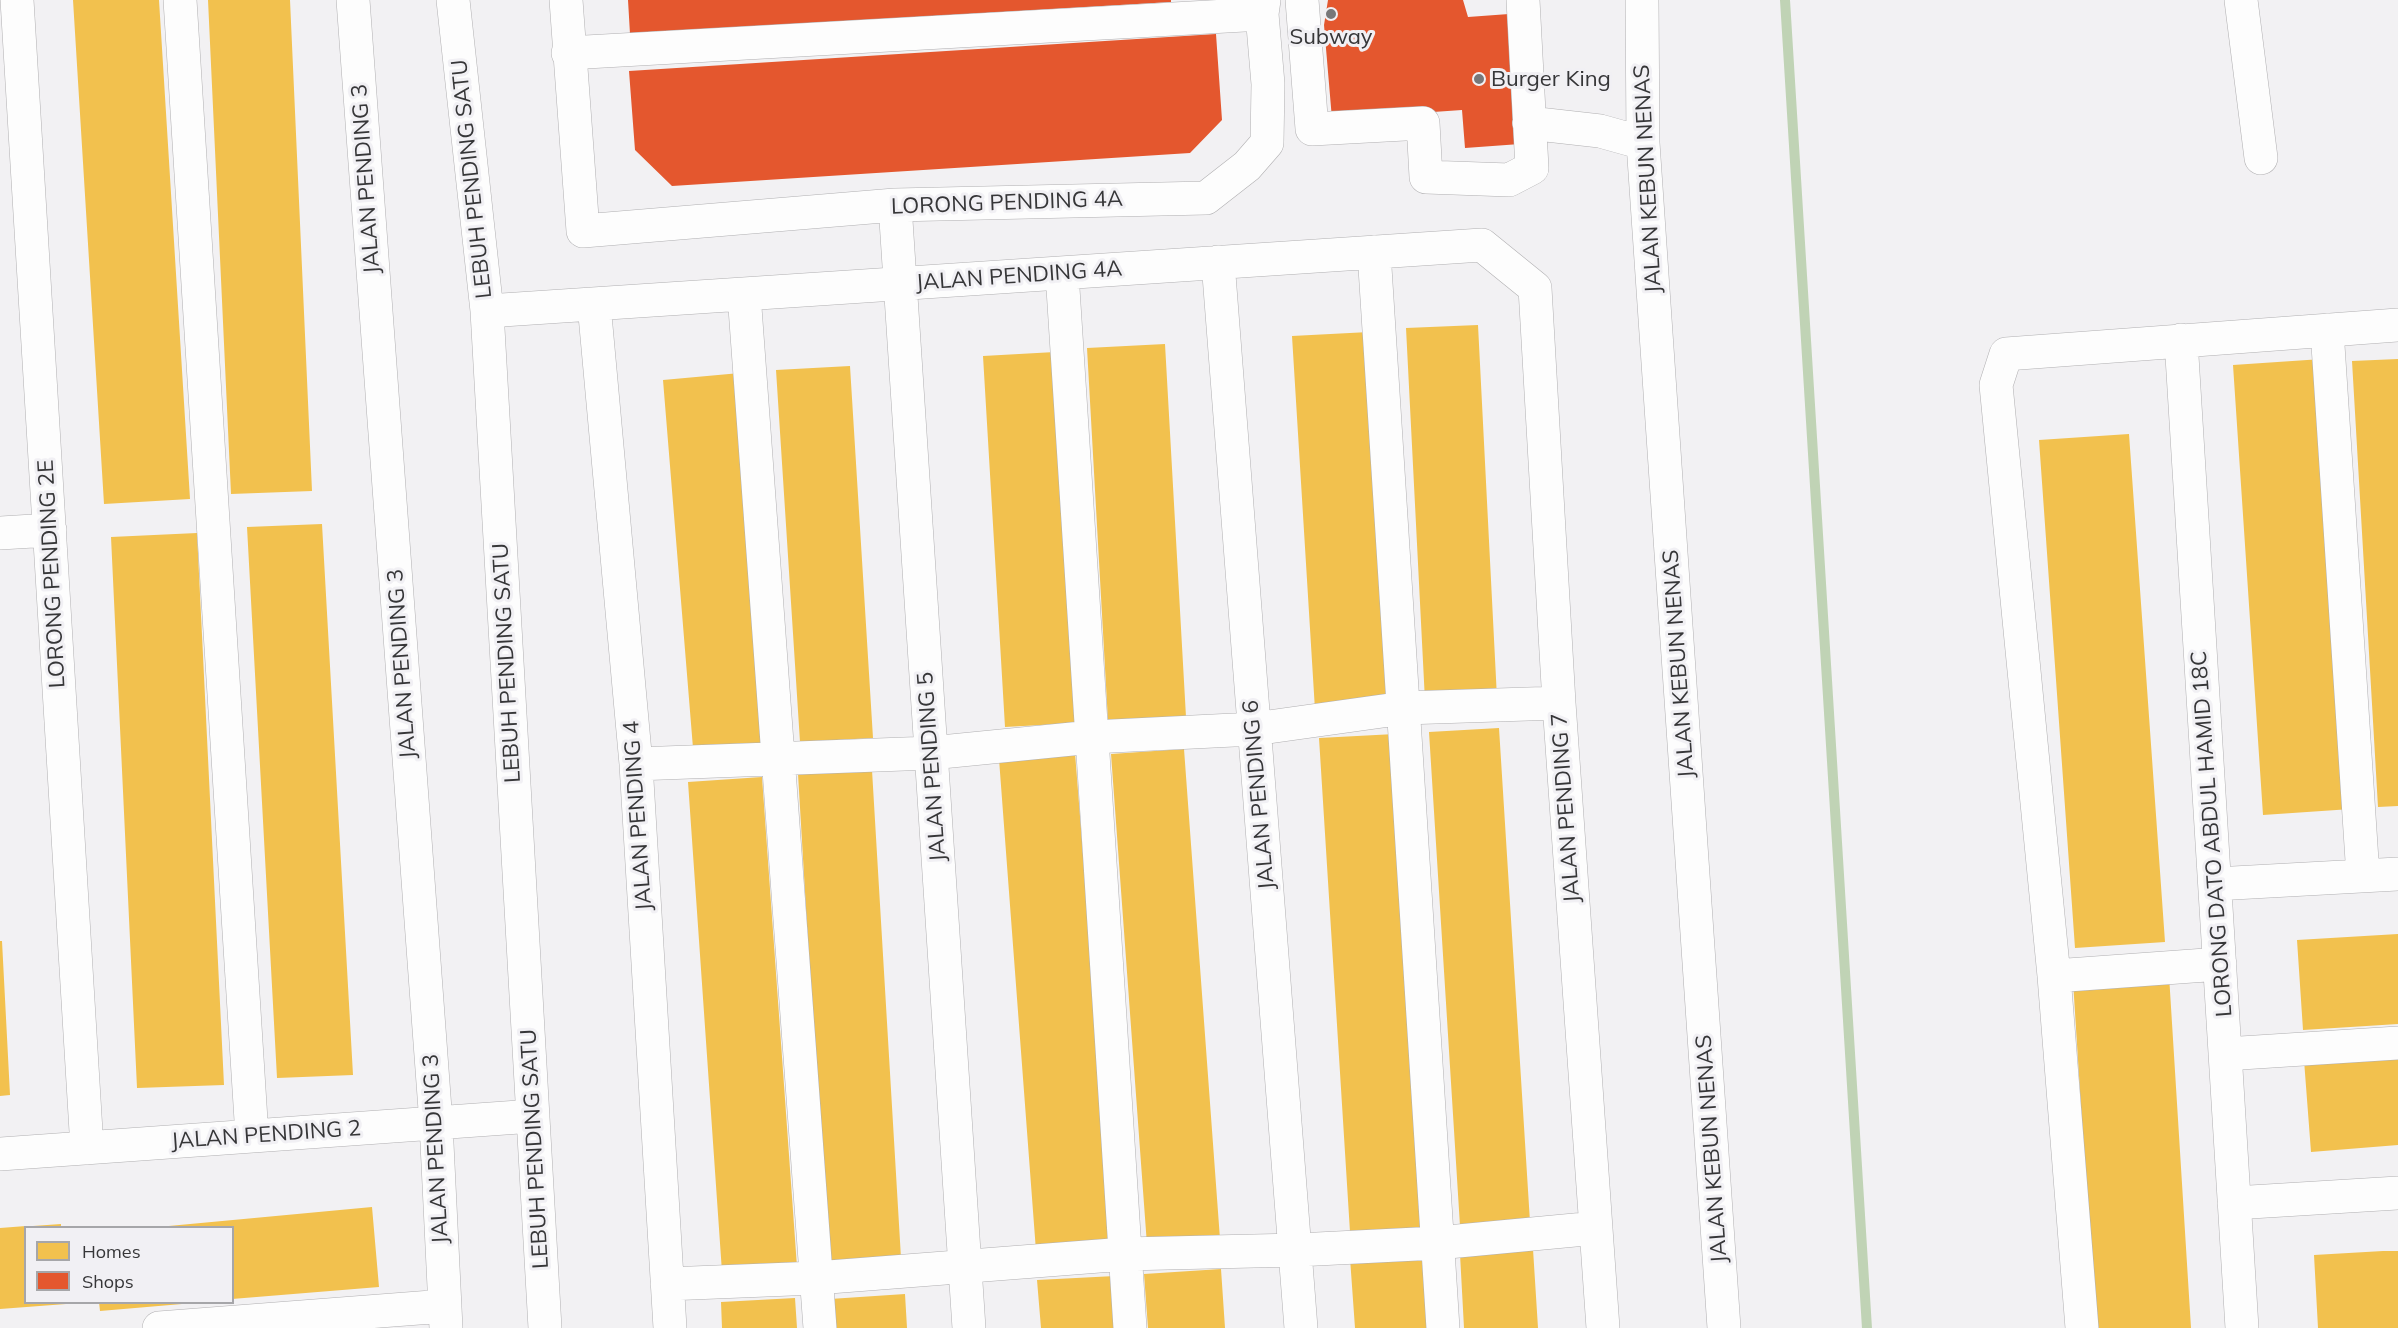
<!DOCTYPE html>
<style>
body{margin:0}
#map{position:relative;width:2398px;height:1328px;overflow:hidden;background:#f2f1f3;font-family:Mulish,sans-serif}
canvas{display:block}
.legend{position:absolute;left:24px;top:1226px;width:210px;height:78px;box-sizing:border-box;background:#f1f0f4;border:2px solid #a6a6a9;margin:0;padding:8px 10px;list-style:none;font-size:18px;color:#363638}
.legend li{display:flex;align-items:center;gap:12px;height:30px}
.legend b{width:30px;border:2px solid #a6a6a9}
</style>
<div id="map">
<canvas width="2398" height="1328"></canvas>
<ul class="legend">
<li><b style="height:16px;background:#f2c14e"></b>Homes</li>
<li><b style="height:16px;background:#e4572e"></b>Shops</li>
</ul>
</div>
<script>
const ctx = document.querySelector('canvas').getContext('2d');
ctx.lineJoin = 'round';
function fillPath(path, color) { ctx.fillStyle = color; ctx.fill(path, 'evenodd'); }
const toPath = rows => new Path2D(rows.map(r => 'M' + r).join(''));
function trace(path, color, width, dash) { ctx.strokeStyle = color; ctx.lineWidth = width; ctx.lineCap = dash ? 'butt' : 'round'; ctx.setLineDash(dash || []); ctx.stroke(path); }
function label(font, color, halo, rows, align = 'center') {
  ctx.font = font + ' Mulish,sans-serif'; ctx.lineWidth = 6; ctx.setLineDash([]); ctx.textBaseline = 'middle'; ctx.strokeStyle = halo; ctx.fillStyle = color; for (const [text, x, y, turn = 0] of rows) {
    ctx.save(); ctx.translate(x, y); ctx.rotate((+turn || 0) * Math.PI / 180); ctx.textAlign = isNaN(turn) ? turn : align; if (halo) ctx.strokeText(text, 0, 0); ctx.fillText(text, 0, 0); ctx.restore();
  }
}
fillPath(toPath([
 [73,0,159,0,190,499,104,504],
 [208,0,290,0,312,491,231,494],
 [1478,325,1497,698,1425,701,1406,328],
 [1369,332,1391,706,1315,710,1292,336],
 [1165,344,1186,717,1108,721,1087,348],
 [1055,352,1077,723,1005,727,983,356],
 [2322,359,2351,809,2263,815,2233,365],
 [2398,359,2398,806,2378,807,2352,361],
 [850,366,873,738,800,742,776,370],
 [740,373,770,742,693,748,663,380],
 [2129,434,2165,942,2075,948,2039,440],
 [322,524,353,1075,277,1078,247,527],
 [197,533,224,1085,137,1088,111,537],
 [1499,728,1530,1222,1460,1226,1429,732],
 [1395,734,1425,1228,1350,1232,1319,738],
 [1184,749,1220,1239,1147,1245,1111,754],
 [1075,753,1114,1245,1036,1251,999,759],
 [872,770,901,1258,827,1262,798,774],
 [762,777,797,1267,722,1272,688,782],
 [2398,934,2398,1024,2303,1030,2297,940],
 [0,941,2,941,10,1095,0,1096],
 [2169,975,2191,1328,2095,1328,2073,981],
 [2398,1052,2398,1145,2311,1152,2304,1060],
 [372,1207,379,1287,232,1299,232,1227,158,1227],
 [61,1224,61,1227,33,1227,33,1226],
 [26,1226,26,1302,66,1304,0,1309,0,1228],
 [1533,1249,1538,1328,1464,1328,1460,1254],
 [2383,1251,2398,1251,2398,1328,2318,1328,2314,1255],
 [1429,1254,1433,1328,1355,1328,1350,1258],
 [1221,1269,1225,1328,1148,1328,1144,1274],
 [1115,1276,1118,1328,1041,1328,1037,1280],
 [905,1294,907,1328,832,1328,830,1299],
 [795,1298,797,1328,722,1328,721,1302],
 [99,1302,182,1302,182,1304,100,1311]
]), '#f2c14e');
fillPath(toPath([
 [628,0,1171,0,1171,2,630,34],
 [1328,0,1463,0,1468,17,1509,14,1520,144,1465,148,1462,110,1332,119,1324,25],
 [1216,34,1222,120,1190,153,672,186,635,150,629,71]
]), '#e4572e');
trace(toPath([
 [1785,0,1867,1328]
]), '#c0d3b5', 10);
const minor = toPath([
 [17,0,87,1148],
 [180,0,252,1136],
 [353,0,436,1123,446,1328],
 [453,0,487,311,545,1328],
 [566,0,583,231,895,205,1206,198,1247,166,1267,143,1268,84,1262,14,1264,0],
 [1302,0,1312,129,1423,123,1426,177,1509,180,1532,168,1523,0],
 [1642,0,1643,143,1724,1328],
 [2241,0,2261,158],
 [568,53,1262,14],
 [1529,123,1600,131,1643,143],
 [895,205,969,1328],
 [1374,252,1443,1328],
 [1218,262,1301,1328],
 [1062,273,1130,1328],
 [744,294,820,1328],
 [594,304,636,764,670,1328],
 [487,311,1482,245,1535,288,1559,703,1603,1328],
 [2327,330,2363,876],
 [2181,340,2242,1328],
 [0,533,50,530],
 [636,764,931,753,1092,737,1254,729,1404,708,1559,703],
 [2215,884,2398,874],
 [2054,976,2220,964],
 [2225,1054,2398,1043],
 [0,1154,533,1116],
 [2234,1203,2398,1193],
 [667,1284,816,1278,1125,1254,1297,1250,1437,1243,1596,1228],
 [159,1328,445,1306],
 [2082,1328,2054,976,1996,385,2006,354,2398,325]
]);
trace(minor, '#b0afb1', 34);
trace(minor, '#fdfdfd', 33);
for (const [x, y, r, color] of [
 [1331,14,6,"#787779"],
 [1479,79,6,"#787779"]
]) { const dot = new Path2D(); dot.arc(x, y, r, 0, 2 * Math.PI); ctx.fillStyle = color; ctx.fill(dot); trace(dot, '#f1f0f4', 2); }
label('22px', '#363638', '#f1f0f4', [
 ["Subway",1331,37],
 ["Burger King",1491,79,"left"]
]);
label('22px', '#363638', '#f1f0f4', [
 ["JALAN PENDING 3",366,179,-94],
 ["LEBUH PENDING SATU",472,179,-96],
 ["JALAN KEBUN NENAS",1648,179,-93],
 ["LORONG PENDING 4A",1007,203,-2],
 ["JALAN PENDING 4A",1019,276,-4],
 ["LORONG PENDING 2E",52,574,-93],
 ["LEBUH PENDING SATU",507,663,-93],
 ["JALAN PENDING 3",402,664,-94],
 ["JALAN KEBUN NENAS",1679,664,-94],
 ["JALAN PENDING 5",932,767,-94],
 ["JALAN PENDING 6",1259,795,-95],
 ["JALAN PENDING 7",1566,808,-94],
 ["JALAN PENDING 4",638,816,-94],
 ["LORONG DATO ABDUL HAMID 18C",2212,834,-94],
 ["JALAN PENDING 2",266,1135,-4],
 ["JALAN PENDING 3",436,1149,-93],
 ["LEBUH PENDING SATU",535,1149,-93],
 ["JALAN KEBUN NENAS",1712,1149,-94]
]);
</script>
